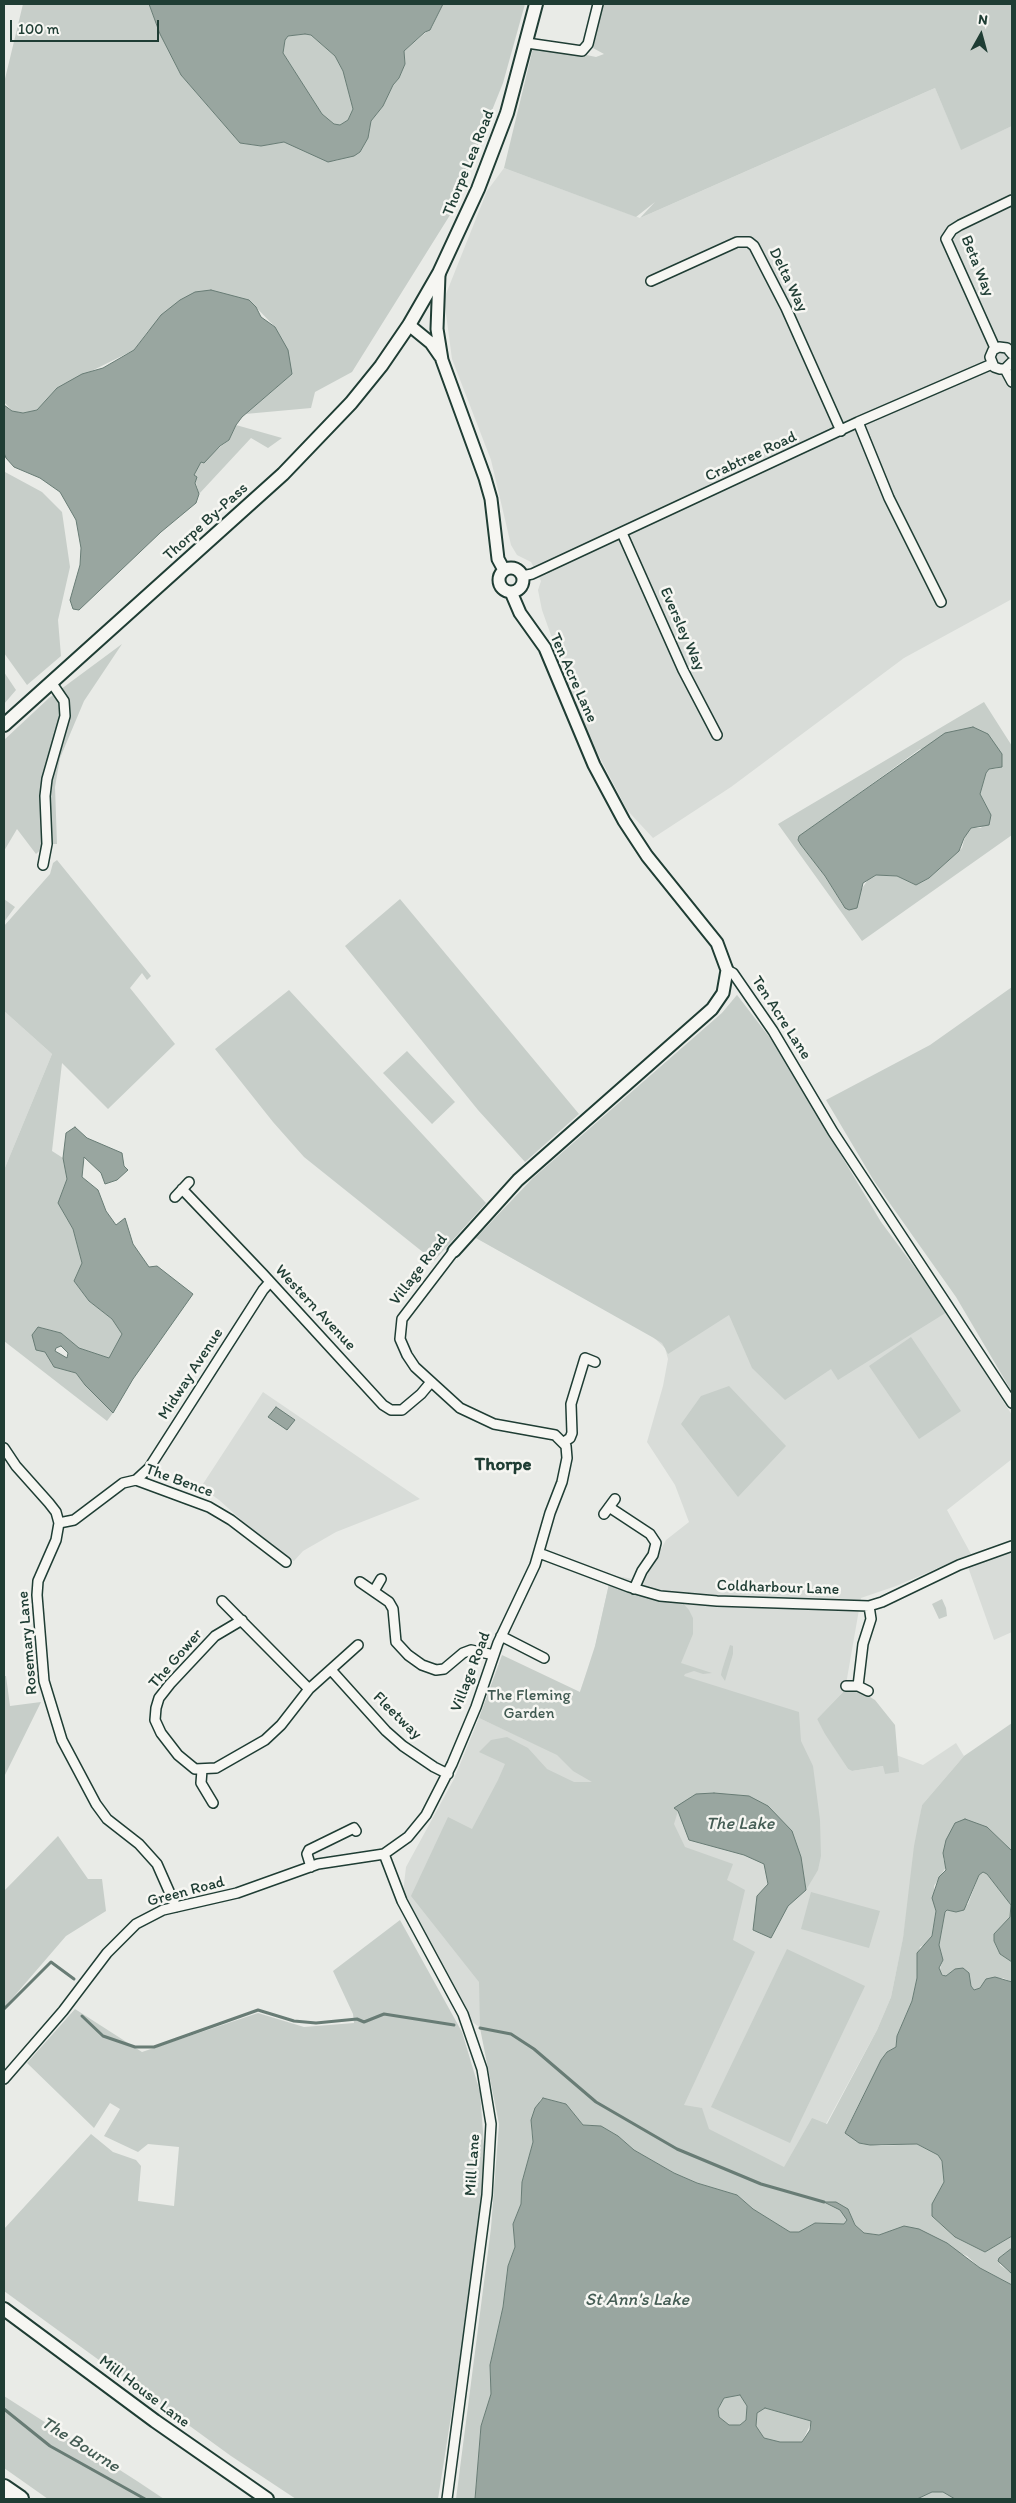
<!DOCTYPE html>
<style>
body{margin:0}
#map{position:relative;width:1016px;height:2503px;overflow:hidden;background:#e9ebe7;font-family:Itim,sans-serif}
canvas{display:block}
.frame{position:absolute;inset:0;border:5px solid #1f3d34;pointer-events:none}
.north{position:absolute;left:956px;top:10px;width:50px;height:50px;-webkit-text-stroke:4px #f6f6f2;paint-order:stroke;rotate:7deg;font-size:14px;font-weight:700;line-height:20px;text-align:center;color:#1f3d34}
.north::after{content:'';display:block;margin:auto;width:18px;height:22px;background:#1f3d34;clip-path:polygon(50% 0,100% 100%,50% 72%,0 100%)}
.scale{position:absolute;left:10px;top:20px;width:149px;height:22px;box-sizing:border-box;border:2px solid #1f3d34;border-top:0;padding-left:6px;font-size:15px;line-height:18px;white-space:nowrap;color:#1f3d34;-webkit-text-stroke:4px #f6f6f2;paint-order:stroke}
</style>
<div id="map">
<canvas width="1016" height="2503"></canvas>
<div class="frame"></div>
<div class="north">N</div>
<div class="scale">100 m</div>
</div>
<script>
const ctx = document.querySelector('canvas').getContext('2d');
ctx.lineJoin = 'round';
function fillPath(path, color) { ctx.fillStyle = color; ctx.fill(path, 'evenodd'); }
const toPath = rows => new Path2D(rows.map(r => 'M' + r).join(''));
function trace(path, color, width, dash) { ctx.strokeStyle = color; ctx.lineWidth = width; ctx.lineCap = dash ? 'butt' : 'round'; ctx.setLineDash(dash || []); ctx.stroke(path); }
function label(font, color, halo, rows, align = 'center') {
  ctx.font = font + ' Itim,sans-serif'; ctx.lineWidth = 5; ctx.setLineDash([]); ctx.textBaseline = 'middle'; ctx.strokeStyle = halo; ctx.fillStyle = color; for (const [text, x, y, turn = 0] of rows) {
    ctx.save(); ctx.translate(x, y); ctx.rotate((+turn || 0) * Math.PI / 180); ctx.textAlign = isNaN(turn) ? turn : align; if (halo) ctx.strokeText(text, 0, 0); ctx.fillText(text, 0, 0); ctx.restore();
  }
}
fillPath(toPath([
 [935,88,961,149,1012,126,1012,599,904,658,731,787,653,838,627,810,583,725,542,610,538,590,541,581,531,562,517,555,511,545,491,460,452,359,444,299,487,191,504,168,640,218],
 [737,995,773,1042,881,1222,930,1287,1012,1415,1012,1459,947,1510,971,1554,896,1586,861,1598,845,1690,817,1719,848,1769,852,1771,883,1766,898,1772,896,1755,923,1765,956,1743,964,1756,922,1805,903,1939,891,1997,877,2030,789,2192,511,2034,480,2028,463,2014,402,1901,406,1867,454,1779,479,1718,557,1754,593,1656,611,1575,644,1581,666,1540,689,1522,675,1485,647,1442,663,1386,668,1359,665,1348,652,1336,476,1238,533,1178,722,1013],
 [4,1011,52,1054,4,1170],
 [263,1392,420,1499,336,1532,303,1551,294,1561,282,1556,219,1500,201,1487],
 [1012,1552,1012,1632,994,1640,968,1567]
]), '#d8dcd8');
fillPath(toPath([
 [23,4,149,4,160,34,181,75,240,143,261,146,284,142,335,161,360,152,368,138,371,121,383,106,393,85,399,78,405,64,404,51,432,27,443,4,525,4,503,83,450,215,352,372,315,392,311,408,245,414,292,374,275,327,249,300,148,331,134,350,57,388,37,410,23,413,12,411,4,402,4,83],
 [603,4,1012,4,1012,126,961,150,935,88,640,218,655,202,636,217,504,168,534,44,596,57,604,54,593,48],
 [305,34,311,35,335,56,343,71,353,109,348,120,340,125,334,124,322,114,283,53,285,39,288,36],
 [236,425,282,438,268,448,251,438,199,494,194,475,201,462,229,440],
 [4,466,5,472,42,492,62,512,70,567,58,620,61,656,27,685,4,653],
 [122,644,84,701,60,758,55,787,57,844,47,844,36,854,17,829,4,851,4,740,49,698],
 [4,672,16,690,4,704],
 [984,702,1012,746,1012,835,862,941,778,824],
 [920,749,998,769,989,769,986,773,980,794,991,815,981,828,971,828,966,833,962,848,929,878,916,885,897,876,876,875,869,878,861,890,842,904,825,876,801,845,800,836],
 [57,860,151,976,147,980,142,973,130,988,175,1044,108,1109,62,1063,52,1151,63,1158,68,1179,58,1203,73,1229,82,1263,74,1281,89,1301,112,1319,122,1334,109,1358,79,1348,61,1333,39,1327,45,1351,54,1367,76,1373,85,1385,113,1413,107,1421,4,1341,4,1170,52,1054,4,1011,4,926,50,874,53,863],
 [4,899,15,907,4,922],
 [400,899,579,1114,525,1162,478,1110,345,946],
 [1012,987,1012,1392,956,1297,874,1181,826,1100,930,1045],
 [289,990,486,1203,434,1261,304,1157,273,1122,215,1049],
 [737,995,773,1042,881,1222,947,1312,838,1380,831,1369,785,1400,752,1368,729,1315,668,1354,662,1343,652,1337,476,1238,533,1178,722,1013],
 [407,1051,455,1102,432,1124,383,1073],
 [911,1337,961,1411,919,1439,869,1366],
 [729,1386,786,1446,738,1497,681,1424,701,1396],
 [611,1575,681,1601,689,1610,693,1618,693,1634,681,1663,712,1673,703,1674,694,1671,685,1674,684,1676,799,1712,801,1741,813,1766,820,1820,821,1856,818,1870,806,1890,801,1857,678,1811,674,1824,685,1847,733,1864,727,1880,745,1890,733,1940,755,1952,684,2105,702,2108,709,2129,784,2167,812,2118,827,2124,877,2030,891,1997,903,1938,914,1846,922,1805,964,1756,1012,1723,1012,1851,987,1827,943,1858,946,1867,934,1886,936,1911,932,1936,928,1943,920,1947,917,1961,917,1978,912,2001,897,2036,896,2047,887,2052,881,2060,846,2130,859,2143,881,2146,917,2144,938,2155,942,2161,944,2182,936,2197,932,2216,955,2237,985,2252,1012,2236,1012,2248,999,2258,1000,2265,1012,2274,1012,2285,980,2268,967,2256,899,2228,879,2235,864,2233,855,2225,848,2209,845,2215,847,2220,844,2224,815,2223,799,2232,790,2232,753,2209,737,2195,697,2183,674,2173,634,2150,618,2136,601,2126,583,2125,566,2104,543,2098,540,2100,531,2126,533,2142,522,2182,521,2204,513,2224,515,2247,508,2266,503,2307,490,2365,491,2394,481,2426,475,2499,456,2499,491,2228,499,2124,480,2028,479,1982,411,1896,448,1817,472,1829,498,1780,505,1764,479,1752,491,1740,507,1737,528,1748,547,1769,574,1782,592,1782,573,1771,557,1755,479,1718,502,1655,580,1692,595,1646],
 [942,1599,946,1608,947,1616,939,1619,932,1604],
 [730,1645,733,1646,733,1654,725,1681,721,1675,722,1670],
 [4,1676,6,1676,10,1706,41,1702,4,1777],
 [845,1690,860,1691,875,1700,895,1725,899,1772,885,1774,883,1766,852,1771,848,1769,825,1734,817,1719],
 [58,1836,88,1879,102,1879,106,1911,66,1936,4,2008,4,1891],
 [983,1872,987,1874,1011,1905,1010,1917,994,1934,994,1941,1000,1954,1012,1962,1012,1982,1003,1978,986,1980,980,1988,974,1990,971,1986,969,1973,955,1969,946,1976,939,1972,943,1960,939,1945,945,1912,947,1910,956,1912,968,1904,979,1875],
 [811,1892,880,1911,869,1948,801,1929],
 [400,1920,462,2032,480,2092,484,2145,482,2193,460,2359,438,2499,296,2499,231,2456,4,2291,4,2229,91,2134,113,2152,136,2160,141,2166,138,2201,174,2206,179,2147,148,2144,138,2152,104,2136,120,2109,110,2103,94,2128,27,2063,75,2009,142,2052,258,2013,304,2027,354,2023,353,2014,333,1971],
 [787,1949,865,1986,790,2143,711,2107],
 [740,2395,747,2406,746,2420,740,2425,729,2425,719,2417,718,2409,724,2398],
 [4,2396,137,2481,164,2499,48,2499,4,2468],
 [765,2408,812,2421,802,2442,780,2442,764,2438,756,2426,757,2413],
 [932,2492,943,2492,955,2499,917,2499]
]), '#c7cec9');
const water = toPath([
 [149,4,443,4,430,30,425,32,404,51,405,64,399,78,393,85,383,106,371,121,368,138,360,152,354,156,328,162,284,142,261,146,240,143,181,75,160,34,149,4],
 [305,34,311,35,335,56,343,71,353,109,348,120,340,125,334,124,322,114,283,53,285,40,288,36,305,34],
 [211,290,249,300,256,307,261,317,275,327,288,350,292,374,242,417,236,425,229,440,220,446,204,463,201,462,194,475,197,477,195,483,199,494,196,503,161,532,79,610,73,609,70,600,80,565,81,548,76,520,60,492,40,478,14,467,6,458,4,453,4,405,12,411,23,413,37,410,57,388,82,374,103,368,134,350,161,315,180,300,195,292,211,290],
 [973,727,988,734,1002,754,1002,767,989,769,986,773,980,794,991,815,989,825,971,828,964,838,959,851,929,878,916,885,897,876,876,875,863,883,857,908,849,910,845,908,825,876,801,845,798,840,799,836,945,733,973,727],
 [75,1127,87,1138,122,1153,124,1166,128,1170,117,1180,105,1184,101,1173,84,1157,82,1177,98,1190,106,1211,116,1225,125,1218,133,1244,149,1267,157,1266,193,1294,133,1379,113,1413,85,1385,76,1373,54,1367,45,1352,36,1350,32,1335,38,1327,61,1333,79,1348,109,1358,122,1334,112,1319,89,1301,74,1281,82,1263,73,1229,58,1203,67,1179,63,1158,66,1133,75,1127],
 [61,1346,68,1353,67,1358,55,1351,56,1348,61,1346],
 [276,1407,295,1420,287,1430,268,1417,276,1407],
 [714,1793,749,1796,768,1806,792,1831,801,1857,806,1890,788,1906,771,1938,753,1930,757,1896,768,1884,764,1864,744,1855,689,1840,678,1811,674,1808,696,1794,714,1793],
 [965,1819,987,1827,1012,1851,1012,1962,1000,1954,994,1941,994,1934,1010,1917,1011,1905,987,1874,983,1872,979,1875,964,1910,956,1912,947,1910,945,1912,939,1945,943,1960,939,1968,942,1975,946,1976,955,1969,963,1968,969,1973,971,1986,974,1990,980,1988,986,1979,995,1977,1012,1982,1012,2236,985,2252,955,2237,932,2216,932,2204,944,2182,942,2161,938,2155,917,2144,870,2145,859,2143,845,2133,881,2060,887,2052,896,2047,897,2036,912,2001,917,1978,917,1953,932,1936,936,1911,932,1898,939,1877,946,1870,943,1853,946,1840,955,1823,965,1819],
 [543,2098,566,2104,583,2125,601,2126,618,2136,634,2150,674,2173,697,2183,737,2195,753,2209,790,2232,799,2232,815,2223,844,2224,847,2220,840,2210,824,2202,836,2202,848,2209,855,2225,864,2233,879,2235,904,2226,919,2229,947,2243,980,2268,1012,2285,1012,2499,955,2499,943,2492,932,2492,917,2499,475,2499,481,2426,491,2394,490,2365,503,2307,508,2266,515,2247,513,2224,521,2204,522,2182,533,2142,531,2120,535,2108,543,2098],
 [740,2395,747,2406,746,2420,740,2425,729,2425,719,2417,718,2409,724,2398,740,2395],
 [765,2408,811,2421,810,2430,802,2442,780,2442,764,2438,756,2426,757,2413,765,2408],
 [1012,2248,1012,2274,998,2261,999,2258,1012,2248]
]);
fillPath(water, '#99a6a0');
trace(water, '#687c75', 1);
trace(toPath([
 [4,2009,51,1962,74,1979],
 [82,2016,103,2036,135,2047,154,2047,258,2010,294,2021,316,2023,357,2019,364,2022,384,2014,454,2025],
 [480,2028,511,2034,534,2049,596,2102,677,2149,761,2184,824,2202],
 [4,2409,50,2446,145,2499]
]), '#687c75', 3);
const minor = toPath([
 [527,43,582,51,588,44,598,4],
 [651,281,737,242,749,242,754,246,786,308,841,431],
 [995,348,946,239,952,230,960,225,1012,200],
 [1012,354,1007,348,999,347,993,350,990,357,994,367,1000,369,1005,369,1012,362],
 [1005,369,1012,382],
 [858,422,889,498,941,602],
 [622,533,683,670,717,735],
 [522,576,532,574,858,422,992,364],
 [43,865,47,844,45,796,47,779,65,716,64,701,51,682],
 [727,970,733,973,773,1031,833,1132,1012,1403],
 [182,1189,263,1274,383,1405,391,1410,402,1410,421,1394,431,1382],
 [175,1197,189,1182],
 [564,1442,570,1438,572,1433,571,1404,585,1358,595,1362],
 [4,1448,16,1466,49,1503,56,1512,59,1523,56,1540,38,1581,37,1595,44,1681,62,1740,96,1804,107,1819,139,1844,157,1864,176,1907],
 [136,1480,149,1468,263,1290,270,1282],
 [609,1507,650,1534,656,1543,653,1555,642,1571,634,1589],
 [604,1514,615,1499],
 [59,1523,74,1520,123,1483,136,1480,209,1507,231,1520,286,1562],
 [539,1553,629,1587,660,1596,717,1601,869,1606,882,1602,959,1565,1012,1546],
 [360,1582,389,1602,393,1609,396,1642,408,1655,422,1665,436,1670,444,1669,463,1653,471,1650,494,1655],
 [374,1591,381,1579],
 [222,1601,309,1689],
 [242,1620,215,1636,170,1684,159,1698,156,1708,155,1720,161,1733,178,1755,195,1769,216,1768,265,1740,281,1725,309,1689,358,1645],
 [501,1636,544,1658],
 [332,1671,386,1731,403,1746,434,1767,448,1774],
 [846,1686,858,1686,868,1691],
 [858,1686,863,1644,871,1619,869,1606],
 [202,1770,201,1783,213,1803],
 [384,1854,402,1901,463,2014,482,2069,491,2124,487,2195,447,2499],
 [311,1867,307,1854,309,1850,354,1828,356,1831],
 [4,2079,63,2011,107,1953,136,1924,163,1910,237,1893,318,1864,384,1854,408,1837,426,1815,452,1764,476,1707,498,1643,535,1565,550,1513,562,1482,567,1458,566,1446,555,1435,494,1424,460,1408,415,1367,407,1355,400,1339,402,1319,454,1251]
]);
const tertiary = toPath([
 [439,275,437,329,442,360,485,478,491,499,498,559,504,570],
 [409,325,431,343,440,356],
 '499 580a12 12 0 1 1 24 0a12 12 0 1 1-24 0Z',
 [454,1251,518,1180,712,1009,723,993,727,970,717,943,647,856,624,821,594,765,545,648,520,613,511,592]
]);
const secondary = toPath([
 [4,725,283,474,351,403,381,366,409,325,439,273,478,189,507,113,536,4],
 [4,2309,155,2421,267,2499]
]);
const motorway = toPath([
 [4,2488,20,2499]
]);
trace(minor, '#1f3d34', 12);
trace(tertiary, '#1f3d34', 15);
trace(secondary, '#1f3d34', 16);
trace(motorway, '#1f3d34', 20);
trace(minor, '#f6f6f2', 9);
trace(tertiary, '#f6f6f2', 11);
trace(secondary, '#f6f6f2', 12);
trace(motorway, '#f6f6f2', 16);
label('16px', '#1f3d34', '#f6f6f2', [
 ["Thorpe Lea Road",469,163,-68],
 ["Beta Way",977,266,68],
 ["Delta Way",788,280,64],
 ["Crabtree Road",751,457,-25],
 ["Thorpe By-Pass",206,522,-42],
 ["Eversley Way",682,629,66],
 ["Ten Acre Lane",573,678,66],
 ["Ten Acre Lane",781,1018,57],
 ["Village Road",419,1270,-53],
 ["Western Avenue",315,1308,47],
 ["Midway Avenue",191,1374,-57],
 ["The Bence",179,1481,20],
 ["Coldharbour Lane",778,1588,2],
 ["Rosemary Lane",28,1643,-95],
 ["The Gower",176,1659,-49],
 ["Village Road",471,1672,-69],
 ["Fleetway",397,1716,44],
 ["Green Road",186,1892,-15],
 ["Mill Lane",473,2165,-86],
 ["Mill House Lane",144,2392,37]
]);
label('16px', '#415a52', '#f6f6f2', [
 ["The Fleming",529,1696],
 ["Garden",529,1714]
]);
label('italic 18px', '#445c54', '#f6f6f2', [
 ["The Lake",740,1824],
 ["St Ann's Lake",637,2300],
 ["The Bourne",80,2445,32]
]);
label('bold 19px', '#1f3d34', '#f6f6f2', [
 ["Thorpe",503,1465]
]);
</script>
